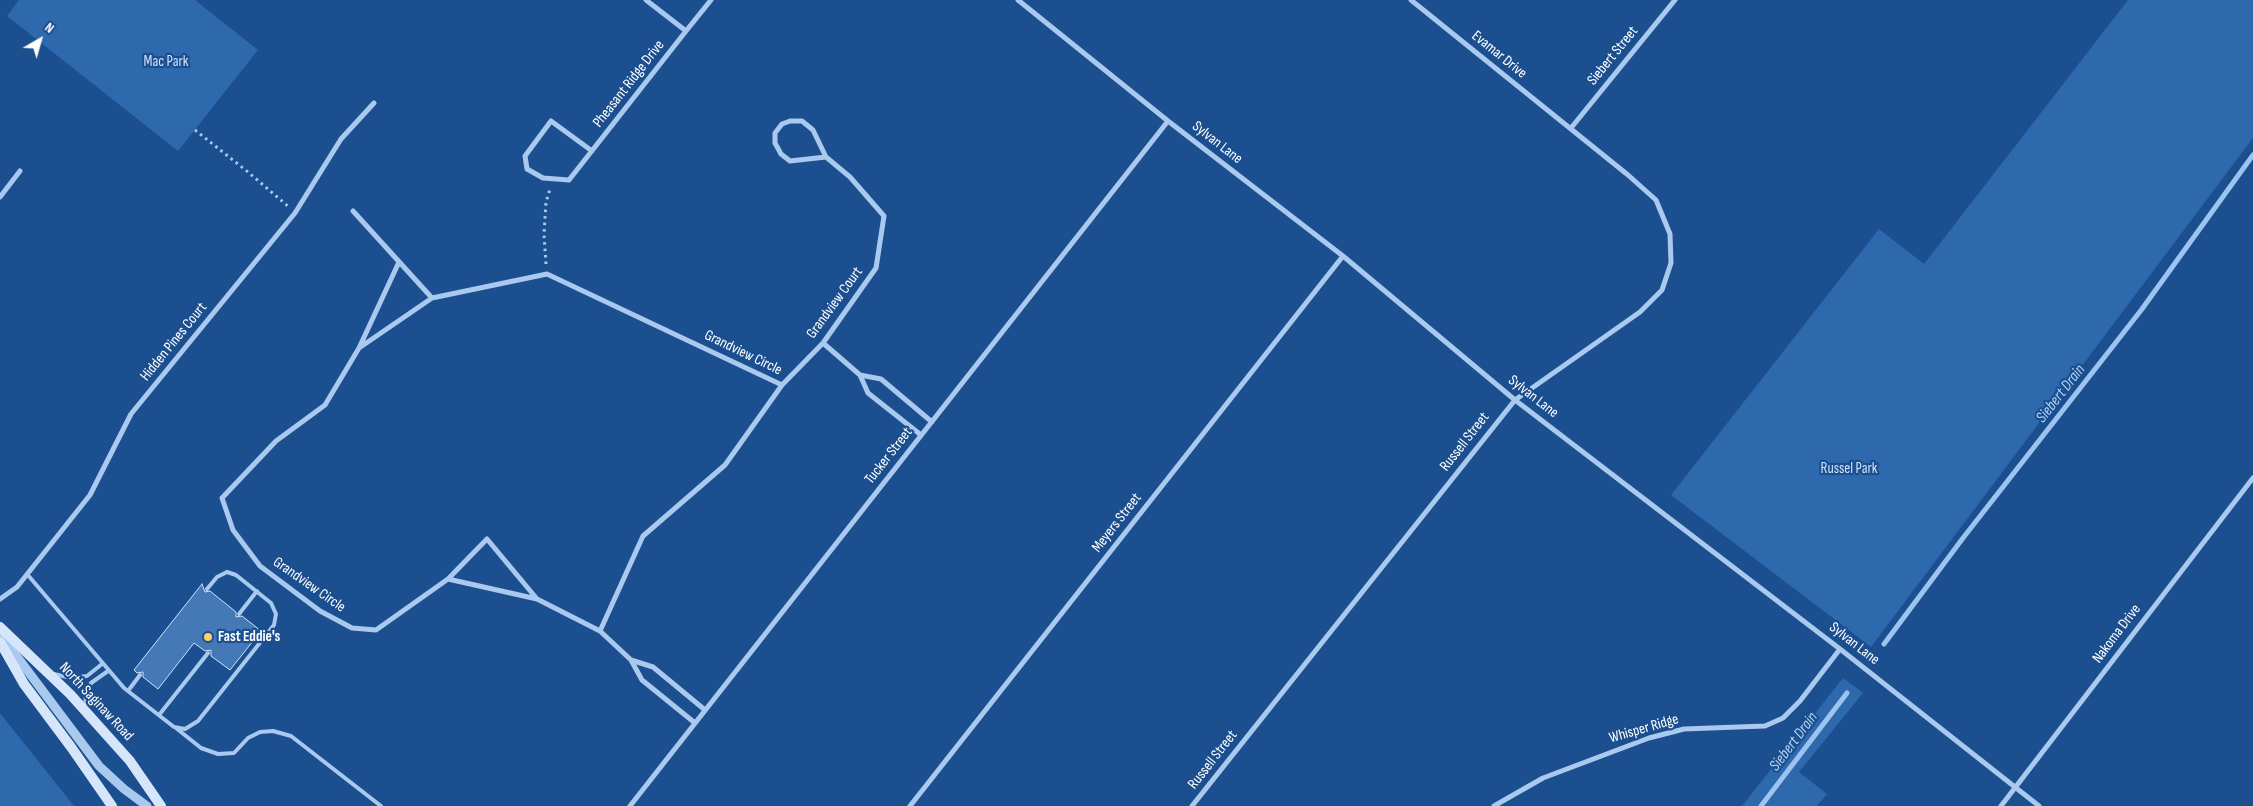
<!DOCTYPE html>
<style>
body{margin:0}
#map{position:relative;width:2253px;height:806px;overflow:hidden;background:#1b4f8f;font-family:"Sofia Sans Condensed",sans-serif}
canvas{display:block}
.north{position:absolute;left:15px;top:15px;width:50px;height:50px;-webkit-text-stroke:4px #1b4f8f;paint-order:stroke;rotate:38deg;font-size:14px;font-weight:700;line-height:20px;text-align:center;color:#fff}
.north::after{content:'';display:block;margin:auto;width:18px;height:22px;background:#fff;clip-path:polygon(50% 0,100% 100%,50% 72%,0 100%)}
</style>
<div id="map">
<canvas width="2253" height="806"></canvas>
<div class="north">N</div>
</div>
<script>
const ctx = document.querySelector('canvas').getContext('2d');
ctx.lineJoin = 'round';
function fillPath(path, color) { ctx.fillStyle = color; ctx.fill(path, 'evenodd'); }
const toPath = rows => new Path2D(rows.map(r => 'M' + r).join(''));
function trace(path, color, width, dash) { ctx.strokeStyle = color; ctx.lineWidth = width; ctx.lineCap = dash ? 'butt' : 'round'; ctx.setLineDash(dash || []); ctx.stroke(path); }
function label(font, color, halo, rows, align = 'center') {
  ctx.font = font + ' "Sofia Sans Condensed",sans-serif'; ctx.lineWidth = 4.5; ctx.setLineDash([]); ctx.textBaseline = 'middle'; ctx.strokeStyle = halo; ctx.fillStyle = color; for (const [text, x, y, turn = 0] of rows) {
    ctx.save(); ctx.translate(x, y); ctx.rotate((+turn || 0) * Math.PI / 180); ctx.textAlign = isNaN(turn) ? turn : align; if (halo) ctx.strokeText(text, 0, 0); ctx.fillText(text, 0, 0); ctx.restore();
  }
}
fillPath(toPath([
 [19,0,195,0,258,50,178,151,7,16],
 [2128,0,2253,0,2253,138,1871,647,1671,495,1879,229,1924,264],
 [1843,678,1863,693,1799,772,1827,794,1817,806,1742,806],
 [0,713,74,806,0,806]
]), '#2e69ad');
trace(toPath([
 [1884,644,1963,538,2142,309,2253,155],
 [1761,806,1847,693]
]), '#9cc4f0', 5);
const building = toPath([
 [202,584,205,592,210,591,236,612,236,617,242,616,261,631,230,670,211,656,211,650,205,651,194,643,158,689,143,677,143,672,137,673,134,670,202,584]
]);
fillPath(building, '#4478b7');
trace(building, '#cfe3fa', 1);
trace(toPath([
 [195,130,248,172,289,207],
 [546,264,544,234,546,202,550,189]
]), '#a9c9ee', 3, [2.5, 4]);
trace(toPath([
 [27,574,124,688,174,727,185,729,198,721,274,625,276,614,271,603,236,575,227,572,217,577,207,589],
 [239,614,257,591],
 [54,674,71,678,87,676,102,664],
 [128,691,140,675],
 [85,708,86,693,91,683,108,671],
 [159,715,208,653],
 [176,728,201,748,218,754,234,753,248,738,260,732,273,731,291,736,381,806]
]), '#a9c9ee', 4);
trace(toPath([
 [1018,0,1168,121,1343,256,1515,400,1840,649,2039,806],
 [686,31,711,0],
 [1571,128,1675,0],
 [592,151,551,121,525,156,527,169,543,178,569,180,686,31,646,0],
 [0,197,20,171],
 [353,211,432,298],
 [823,343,860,375,868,393,921,435],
 [359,348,399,262],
 [860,375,881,379,932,422],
 [448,579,487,539,537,599],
 [0,599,17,587,90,495,131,414,295,213,341,139,374,103],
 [600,631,643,536,725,465,782,385,823,343,876,268,884,216,850,177,826,157,813,130,802,121,790,121,782,124,775,133,775,143,781,154,790,161,826,157],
 [631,660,653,667,705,710],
 [695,723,642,680,631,660,600,631,537,599,448,579,376,630,352,628,320,611,260,566,233,530,222,498,276,441,325,405,359,348,432,298,547,274,782,385],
 [630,806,1168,121],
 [910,806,1343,256],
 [1192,806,1515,400,1640,312,1662,290,1671,263,1670,234,1656,200,1628,175,1411,0],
 [1494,806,1543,778,1649,738,1684,729,1765,726,1783,718,1800,701,1840,649],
 [2001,806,2253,478]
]), '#a9c9ee', 5);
trace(toPath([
 [0,634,99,766,124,789,147,806]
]), '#a9c9ee', 9);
trace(toPath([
 [0,627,70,694,130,761,161,806],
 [0,642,24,684,71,747,112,806]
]), '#d6e6fa', 10);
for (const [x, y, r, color] of [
 [208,637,5,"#ffd166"]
]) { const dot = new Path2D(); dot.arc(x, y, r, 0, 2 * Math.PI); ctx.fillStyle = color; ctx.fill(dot); trace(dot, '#1b4f8f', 2); }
label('15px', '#fff', '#1b4f8f', [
 ["Evamar Drive",1499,55,39],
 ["Siebert Street",1613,56,-51],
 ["Pheasant Ridge Drive",629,84,-52],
 ["Sylvan Lane",1217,143,38],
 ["Grandview Court",835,303,-54],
 ["Hidden Pines Court",174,342,-51],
 ["Grandview Circle",743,353,26],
 ["Sylvan Lane",1533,397,38],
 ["Russell Street",1465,442,-52],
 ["Tucker Street",889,456,-52],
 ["Meyers Street",1117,523,-52],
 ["Grandview Circle",309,585,35],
 ["Nakoma Drive",2117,634,-53],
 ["Sylvan Lane",1854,644,38],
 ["North Saginaw Road",96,702,47],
 ["Whisper Ridge",1644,729,-16],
 ["Russell Street",1213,760,-52]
]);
label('15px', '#cfe3fa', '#1b4f8f', [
 ["Mac Park",166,62],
 ["Russel Park",1849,469]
]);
label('bold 15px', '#fff', '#1b4f8f', [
 ["Fast Eddie's",218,637]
], 'left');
label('italic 16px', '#b5d3f5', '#1b4f8f', [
 ["Siebert Drain",2061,394,-52],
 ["Siebert Drain",1794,742,-53]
]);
</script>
